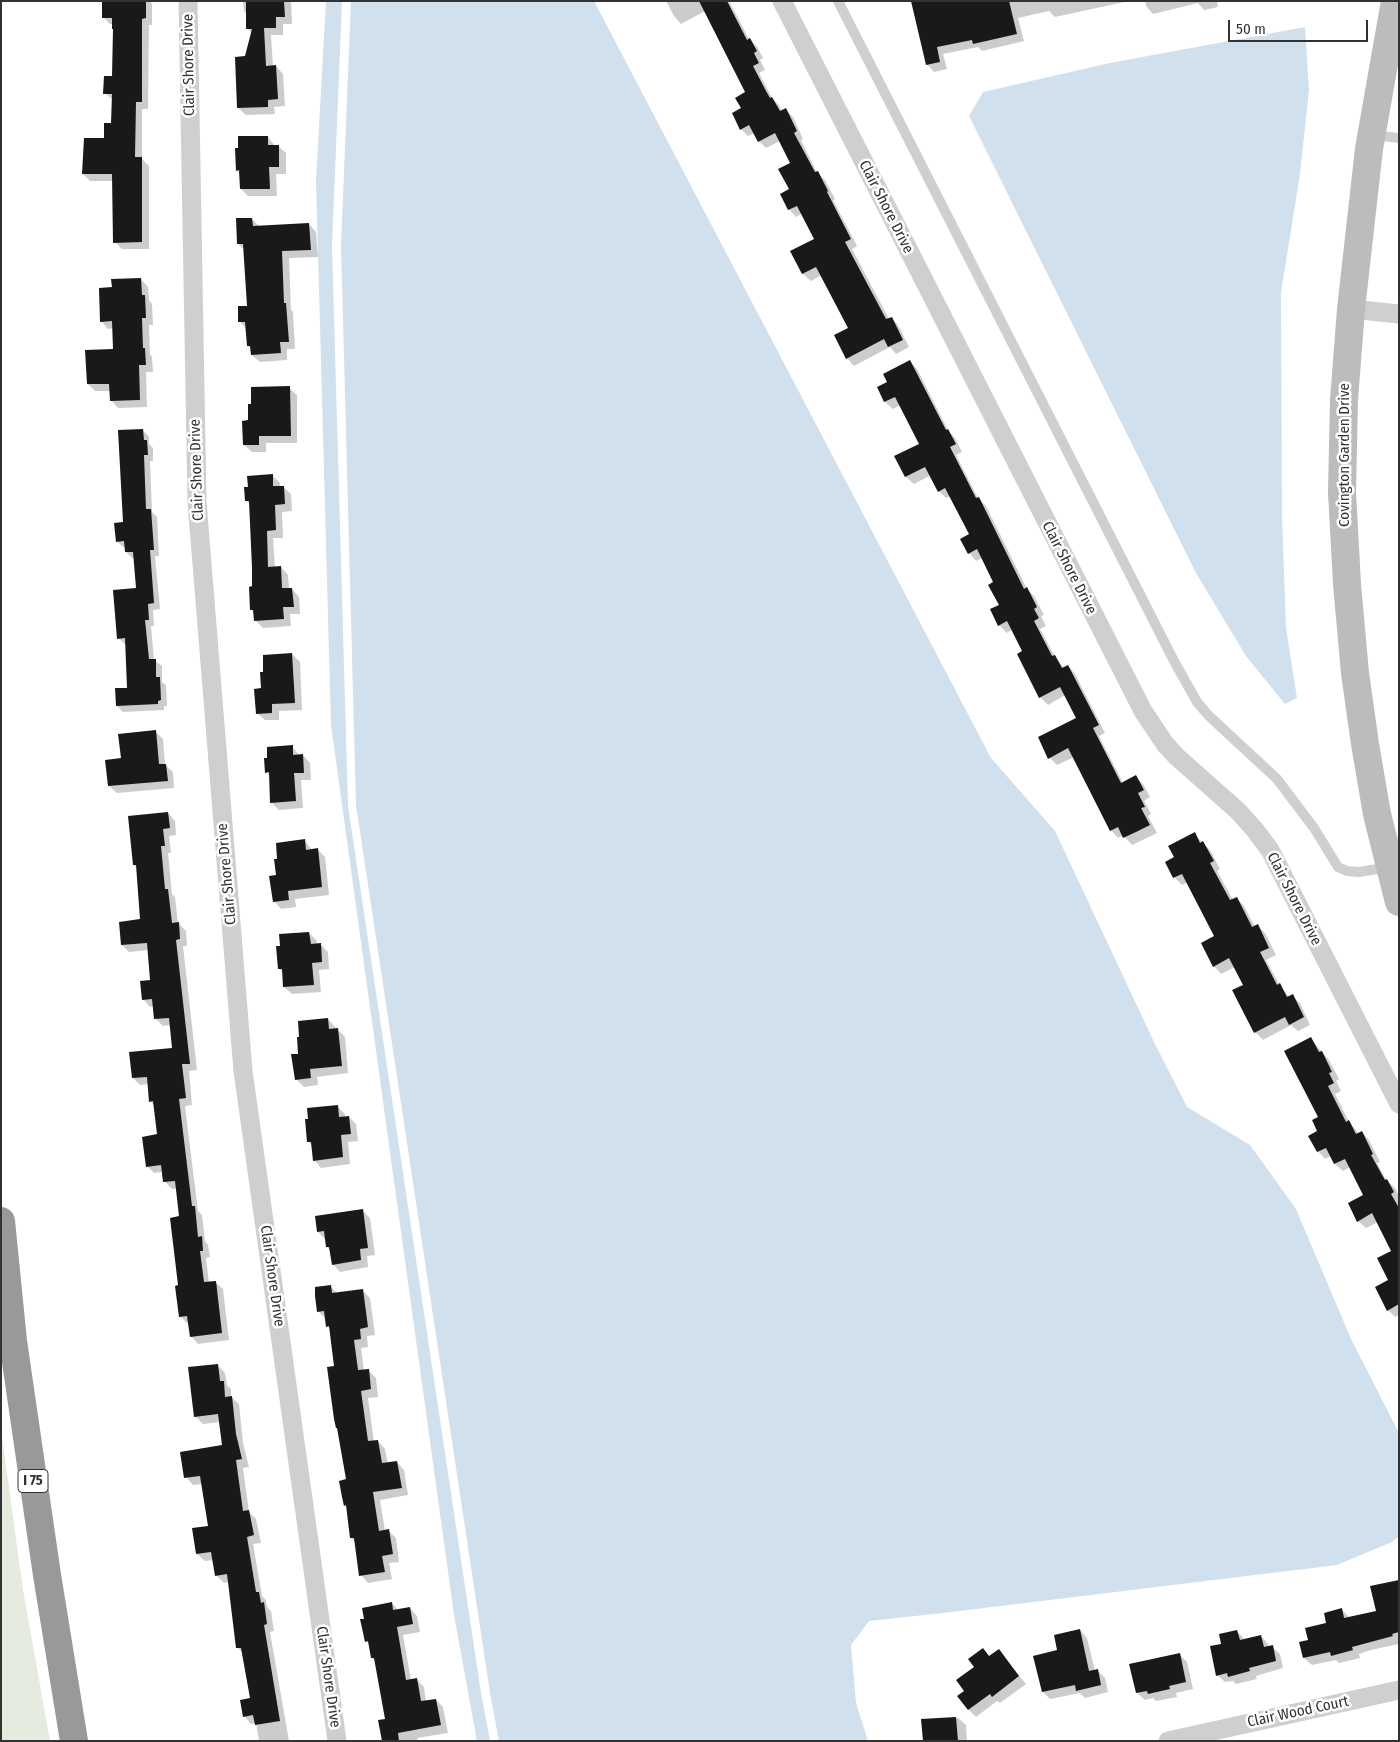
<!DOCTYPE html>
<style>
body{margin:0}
#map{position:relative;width:1400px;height:1742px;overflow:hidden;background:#fff;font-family:"Fira Sans Condensed",sans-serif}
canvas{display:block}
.frame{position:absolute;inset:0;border:2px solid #323232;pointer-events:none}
.scale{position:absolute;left:1228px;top:20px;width:140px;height:22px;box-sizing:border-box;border:2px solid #323232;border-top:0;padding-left:6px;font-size:15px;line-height:18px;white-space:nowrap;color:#323232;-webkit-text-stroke:4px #fff;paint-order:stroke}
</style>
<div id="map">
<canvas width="1400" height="1742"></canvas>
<div class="frame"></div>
<div class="scale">50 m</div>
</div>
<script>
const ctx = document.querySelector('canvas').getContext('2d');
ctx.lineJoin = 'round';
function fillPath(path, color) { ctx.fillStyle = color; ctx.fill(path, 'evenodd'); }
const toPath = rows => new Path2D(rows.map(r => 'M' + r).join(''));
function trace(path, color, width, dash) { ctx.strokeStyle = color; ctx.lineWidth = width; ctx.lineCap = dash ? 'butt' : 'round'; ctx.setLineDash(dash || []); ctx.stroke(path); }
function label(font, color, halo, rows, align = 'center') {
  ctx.font = font + ' "Fira Sans Condensed",sans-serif'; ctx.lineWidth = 5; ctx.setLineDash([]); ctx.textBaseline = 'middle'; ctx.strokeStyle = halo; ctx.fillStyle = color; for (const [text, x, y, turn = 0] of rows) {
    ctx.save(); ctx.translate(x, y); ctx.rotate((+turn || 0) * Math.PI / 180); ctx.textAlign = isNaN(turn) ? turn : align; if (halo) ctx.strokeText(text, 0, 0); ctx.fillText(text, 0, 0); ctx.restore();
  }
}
fillPath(toPath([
 [1,1429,23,1590,50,1741,1,1741]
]), '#e5ebdf');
fillPath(toPath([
 [326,1,342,1,332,245,348,806,481,1693,490,1741,477,1741,454,1615,331,725,316,181],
 [351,1,594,1,991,758,1055,831,1154,1042,1187,1107,1250,1145,1296,1209,1351,1339,1399,1433,1399,1536,1392,1542,1337,1565,943,1613,869,1621,851,1645,856,1703,868,1741,499,1741,490,1693,356,805,341,246],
 [1305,27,1309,90,1300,174,1281,292,1282,517,1286,628,1297,698,1285,704,1246,656,1196,573,969,116,983,92,1110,63]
]), '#d0e0ec');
fillPath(toPath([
 [103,1,150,1,152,4,152,25,149,25,148,109,142,109,142,159,149,166,149,249,122,249,115,242,113,181,90,181,83,174,105,139,113,124,113,100,105,93,113,77,113,24,110,24,103,17],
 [243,1,291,1,292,24,283,24,283,35,271,35,273,67,276,66,283,74,285,106,274,107,275,114,246,115,238,108,246,58,252,33,247,28,247,14,244,11],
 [666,1,729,1,749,39,757,47,763,58,760,60,765,70,759,73,772,98,779,105,782,111,786,110,793,117,803,139,801,140,817,173,825,180,835,199,833,200,857,246,852,249,889,319,891,318,898,325,909,347,896,354,890,347,854,366,847,358,836,336,850,329,822,275,811,281,803,274,792,251,816,239,803,213,796,217,789,209,792,164,780,141,766,148,759,141,755,133,748,136,741,129,742,109,747,93,705,11,681,24,674,16],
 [912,1,1129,1,1055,17,1049,11,1018,18,1024,41,982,51,978,47,943,54,947,69,934,72,927,64],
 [1145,1,1217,1,1218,7,1204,10,1198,3,1153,14,1146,6],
 [268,137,275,146,278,146,286,153,286,174,276,174,277,196,248,196,241,189,240,174,237,170],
 [252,219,260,227,309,224,316,232,318,257,289,258,291,310,293,312,295,349,287,349,287,360,260,362,252,355,252,349,248,346,247,329,240,322,248,307,245,250,238,244],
 [141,279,148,287,149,300,152,304,153,325,149,325,150,354,152,357,153,372,146,372,147,407,118,408,111,400,110,391,95,391,88,384,115,350,114,328,108,329,101,321,113,288],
 [910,362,917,369,949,432,955,438,962,452,956,455,978,498,986,506,1027,589,1034,596,1044,615,1041,616,1046,626,1040,629,1054,655,1064,668,1068,666,1075,674,1105,733,1099,736,1123,783,1136,777,1143,784,1150,797,1144,801,1151,814,1148,816,1157,833,1132,845,1123,835,1118,838,1111,830,1074,757,1057,765,1050,758,1077,718,1065,695,1048,705,1040,697,1024,651,1013,629,1007,633,999,625,991,610,1000,605,995,583,982,558,976,561,969,553,971,535,951,496,946,498,939,491,931,475,914,484,906,477,896,457,921,444,901,405,893,409,885,402,878,388,889,382],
 [289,388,297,395,297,443,266,443,266,452,252,452,244,445,250,422],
 [143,430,149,437,149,444,153,448,153,461,150,461,152,512,157,517,159,556,155,556,160,609,153,610,154,626,151,626,154,660,162,666,162,682,166,685,167,706,164,706,164,710,123,712,117,706,128,689,126,645,118,638,137,589,135,558,132,558,126,552,126,547,123,547,117,541,124,523],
 [272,475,280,483,280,487,283,487,291,494,292,511,282,512,283,538,273,538,275,568,281,567,288,575,289,589,292,589,299,597,300,614,290,614,291,626,263,628,255,620,255,613,251,609,254,588,250,504,246,501,249,488],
 [292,654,300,662,302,710,279,711,279,720,265,720,257,713,262,690],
 [156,732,163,739,165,765,173,772,174,788,117,793,109,786,122,760],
 [292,747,300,756,303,755,310,763,311,780,301,780,303,808,279,810,272,803,270,776,266,772],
 [168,813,175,821,176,835,169,836,171,853,168,853,172,894,175,897,178,923,186,931,187,946,183,946,197,1070,189,1071,192,1105,185,1106,198,1211,202,1215,205,1241,208,1245,210,1257,206,1258,209,1283,215,1282,223,1289,229,1340,198,1344,191,1336,189,1323,187,1323,180,1316,180,1217,177,1188,172,1189,164,1181,163,1172,154,1173,147,1166,159,1136,154,1105,150,1101,149,1084,140,1085,133,1078,173,1049,171,1025,163,1026,156,1019,154,1006,150,1007,143,999,152,981,149,950,129,952,122,945,142,920,137,868,134,865],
 [1194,834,1210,850,1220,869,1217,871,1233,900,1236,898,1244,906,1255,927,1258,926,1265,933,1276,955,1266,960,1279,984,1289,997,1292,996,1300,1003,1310,1025,1298,1031,1291,1025,1263,1040,1255,1032,1245,986,1235,967,1221,974,1214,966,1216,937,1188,882,1182,885,1174,877,1175,858],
 [305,841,312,850,318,850,325,857,329,895,295,899,296,907,281,909,274,901,277,876],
 [309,933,317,941,317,945,320,944,328,952,329,969,319,970,321,992,292,994,284,987,283,972,279,968,281,947],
 [328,1019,335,1027,335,1029,337,1029,345,1037,348,1073,317,1077,318,1085,304,1087,296,1079,300,1055],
 [1311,1039,1329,1060,1339,1079,1336,1081,1341,1091,1335,1094,1349,1122,1359,1134,1362,1132,1369,1140,1380,1162,1377,1163,1386,1180,1395,1188,1399,1196,1399,1315,1395,1317,1388,1310,1393,1251,1378,1222,1366,1228,1358,1221,1365,1196,1350,1167,1343,1171,1335,1164,1331,1156,1325,1159,1318,1151,1320,1117],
 [337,1106,345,1114,345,1117,349,1117,356,1124,358,1141,348,1142,350,1164,321,1168,314,1160,312,1146,309,1142],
 [363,1211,370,1218,375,1255,367,1256,368,1267,340,1272,333,1264,331,1251,327,1247,326,1240,318,1232,316,1217],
 [330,1286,338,1294,363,1291,370,1298,375,1335,367,1336,368,1347,361,1348,364,1371,368,1370,376,1378,378,1397,368,1398,374,1442,378,1441,385,1449,388,1464,397,1462,404,1470,408,1495,380,1500,385,1531,388,1530,396,1538,399,1562,389,1563,392,1579,368,1583,361,1575,356,1542,351,1538,347,1507,345,1505,347,1481,331,1330,327,1326,326,1319,318,1311],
 [217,1365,225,1373,227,1385,231,1389,231,1397,239,1404,243,1443,249,1467,243,1468,249,1512,256,1519,261,1543,253,1544,262,1596,266,1600,267,1607,271,1611,274,1631,270,1632,289,1741,259,1741,256,1723,251,1724,244,1716,251,1699,243,1653,238,1648,229,1582,224,1583,217,1576,214,1560,205,1561,197,1554,209,1527,202,1484,193,1485,186,1477,224,1446,220,1422,203,1424,195,1416],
 [1399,1581,1399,1644,1371,1650,1359,1654,1360,1658,1339,1663,1336,1660,1312,1665,1304,1658,1309,1641,1342,1610,1349,1617,1377,1612],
 [392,1603,398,1610,410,1608,417,1616,420,1632,403,1635,411,1680,416,1679,424,1687,426,1702,436,1700,443,1707,448,1733,417,1738,418,1741,384,1741,386,1720,376,1662,372,1658,370,1645,366,1641],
 [1080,1630,1087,1638,1095,1671,1097,1670,1105,1678,1108,1692,1085,1698,1080,1693,1050,1699,1043,1692,1059,1651],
 [1237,1631,1245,1640,1261,1636,1268,1644,1269,1647,1272,1647,1280,1654,1283,1668,1256,1676,1257,1679,1236,1684,1233,1681,1225,1682,1217,1675,1223,1645],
 [983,1650,990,1657,999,1651,1026,1684,1000,1703,997,1701,976,1717,968,1709,966,1691],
 [1179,1654,1187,1662,1193,1689,1176,1693,1177,1697,1156,1701,1153,1698,1145,1700,1137,1693],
 [958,1718,966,1725,967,1741,924,1741,923,1720]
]), '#0003');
fillPath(toPath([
 [102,1,146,1,146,18,142,19,142,102,136,102,135,157,142,157,142,242,113,243,112,174,82,174,84,138,104,138,104,123,111,123,112,94,103,94,104,76,112,76,113,29,112,29,112,18,102,18],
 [246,1,284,1,285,17,276,17,276,28,264,28,266,66,276,65,278,99,268,100,268,107,237,108,235,57,245,56,252,29,246,29],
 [699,1,727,1,747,40,750,38,757,51,754,53,759,63,753,66,766,91,770,98,772,97,780,111,786,108,797,131,794,133,815,172,818,171,828,191,827,192,851,239,845,242,886,319,892,317,903,340,888,347,884,339,846,359,834,335,848,328,816,267,802,274,790,251,814,239,797,206,788,210,780,194,789,189,778,169,790,163,775,133,758,142,749,125,740,130,732,113,741,108,735,98,745,92],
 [911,1,1009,1,1017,34,973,44,972,40,937,47,940,62,926,65],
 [238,136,268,136,268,145,279,145,279,167,269,167,270,189,240,189,239,170,236,171,235,148,238,148],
 [236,218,252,218,253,226,309,223,311,250,282,251,284,303,286,303,289,342,280,342,281,353,251,355,250,346,247,346,245,322,238,322,238,306,247,306,243,244,237,244],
 [141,278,142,295,145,295,146,318,142,318,143,348,145,348,146,365,139,365,140,400,110,401,109,384,87,384,85,350,113,349,112,321,100,322,99,288,112,287,111,279],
 [910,360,946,430,948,429,956,444,950,447,976,498,979,497,1024,589,1027,587,1037,607,1034,609,1039,618,1034,621,1052,656,1055,655,1062,668,1068,665,1099,725,1093,728,1121,783,1136,775,1144,790,1138,793,1145,807,1141,808,1150,825,1136,832,1123,838,1118,827,1110,831,1068,748,1048,759,1038,737,1076,718,1060,687,1039,698,1017,654,1022,651,1007,621,998,626,990,609,999,605,988,585,993,582,977,549,968,554,960,539,969,534,945,488,938,492,925,467,905,477,894,456,919,444,895,397,884,402,877,387,887,382,883,374],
 [290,386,291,436,259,436,259,445,243,445,242,421,248,420,248,404,251,404,251,387],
 [143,429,144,440,147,440,148,455,144,455,146,509,151,509,154,550,150,550,154,603,148,604,149,620,145,620,149,659,156,659,156,677,160,677,161,700,158,701,158,704,116,706,115,688,127,688,125,638,117,639,113,590,136,588,133,552,125,552,124,541,116,542,114,523,123,522,118,430],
 [273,474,273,486,284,486,285,504,275,505,276,530,267,531,268,567,281,566,282,588,292,588,294,607,283,607,284,619,254,621,253,610,250,610,249,587,252,586,252,568,249,501,245,501,244,487,248,487,247,476],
 [292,653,295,703,272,704,272,713,256,714,254,689,261,688,260,672,263,672,263,655],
 [156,730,159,764,166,764,168,781,108,786,105,760,121,758,118,734],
 [293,745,293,755,303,754,304,773,294,773,296,801,270,803,269,772,265,773,264,758,267,758,267,747],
 [168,812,170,828,163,829,165,846,161,846,165,889,168,889,172,923,179,922,180,939,176,940,190,1064,182,1064,186,1098,179,1099,192,1206,195,1206,198,1237,202,1236,203,1251,200,1251,204,1282,216,1281,222,1333,190,1337,187,1316,179,1317,175,1286,178,1285,170,1218,179,1216,175,1181,163,1182,161,1165,146,1167,142,1137,157,1134,153,1101,149,1102,147,1077,132,1078,129,1052,172,1048,169,1018,154,1019,152,999,142,1000,140,981,150,980,147,943,121,945,119,922,140,919,136,865,133,865,128,816],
 [1195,832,1200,843,1203,841,1214,861,1210,863,1230,900,1237,897,1252,927,1258,924,1269,948,1260,952,1277,985,1280,983,1287,997,1293,994,1304,1017,1289,1025,1285,1017,1254,1033,1232,990,1243,985,1229,958,1213,967,1201,943,1214,936,1182,874,1173,878,1165,862,1174,857,1168,846],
 [305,839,306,850,318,848,322,887,288,891,289,900,273,902,269,876,276,875,274,859,277,859,276,843],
 [309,932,311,944,321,943,322,962,312,963,314,985,283,987,282,969,278,969,276,946,280,946,279,934],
 [328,1018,329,1029,338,1028,342,1066,310,1069,311,1078,295,1080,291,1054,298,1054,297,1037,299,1037,298,1021],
 [1311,1037,1319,1052,1322,1051,1332,1072,1329,1073,1334,1083,1328,1086,1346,1122,1349,1120,1356,1134,1362,1131,1373,1154,1371,1155,1385,1180,1387,1179,1394,1192,1391,1194,1399,1208,1399,1304,1387,1311,1375,1287,1388,1280,1377,1258,1391,1251,1372,1213,1357,1222,1348,1203,1363,1195,1345,1159,1334,1164,1326,1148,1317,1152,1308,1136,1317,1131,1312,1120,1318,1117,1284,1051],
 [338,1105,339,1117,349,1116,351,1134,341,1135,343,1157,313,1161,311,1142,307,1142,305,1119,308,1119,307,1108],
 [363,1209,368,1248,360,1249,361,1260,332,1265,329,1247,326,1247,324,1231,317,1232,315,1216],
 [331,1285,332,1293,363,1289,368,1327,360,1329,361,1339,354,1340,358,1370,369,1369,371,1389,361,1391,368,1441,378,1440,382,1463,397,1461,402,1488,373,1492,379,1531,389,1529,393,1554,382,1556,385,1572,359,1576,354,1538,350,1538,346,1505,344,1506,342,1497,339,1481,346,1479,337,1428,336,1428,334,1419,327,1367,334,1366,329,1326,326,1327,324,1311,317,1312,315,1296,315,1287],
 [218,1364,220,1381,224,1381,225,1397,232,1396,236,1434,242,1459,236,1460,243,1511,249,1510,254,1535,247,1537,256,1592,259,1592,261,1603,264,1602,267,1624,264,1625,280,1721,255,1725,253,1715,243,1717,240,1700,250,1698,241,1648,236,1648,227,1574,215,1576,211,1552,196,1554,192,1528,208,1526,200,1476,184,1478,180,1452,222,1445,218,1414,194,1417,188,1367],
 [1399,1580,1399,1632,1392,1634,1393,1636,1352,1647,1353,1650,1331,1656,1330,1652,1303,1658,1299,1642,1308,1640,1305,1628,1326,1623,1324,1613,1342,1608,1344,1618,1376,1611,1370,1586],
 [392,1602,393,1610,410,1607,413,1624,397,1627,406,1680,417,1678,421,1701,436,1699,441,1725,398,1733,399,1741,382,1741,378,1720,385,1719,374,1658,371,1658,368,1641,365,1642,360,1619,364,1619,362,1608],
 [1080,1629,1089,1671,1098,1669,1101,1685,1076,1691,1075,1685,1042,1692,1033,1656,1057,1650,1054,1635],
 [1237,1630,1240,1640,1261,1635,1264,1647,1273,1645,1276,1661,1249,1668,1250,1671,1228,1677,1227,1673,1216,1676,1210,1646,1221,1644,1219,1634],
 [983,1648,989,1656,999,1649,1019,1676,992,1697,990,1694,968,1710,957,1696,964,1691,956,1680,974,1667,968,1659],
 [1180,1653,1186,1682,1169,1686,1170,1689,1148,1694,1147,1691,1136,1693,1129,1664],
 [956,1717,958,1741,923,1741,921,1719]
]), '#191919');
trace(toPath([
 [838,1,1174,661,1197,702,1208,715,1277,779,1314,828,1338,867,1347,871,1359,872,1390,867],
 [1373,135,1399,138]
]), '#cfcfcf', 10);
trace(toPath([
 [188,1,197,502,243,1071,337,1741],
 [782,1,1143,711,1165,744,1177,757,1238,811,1255,830,1270,850,1399,1104],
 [1351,309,1399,314],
 [1168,1741,1399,1690]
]), '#cfcfcf', 19);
trace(toPath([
 [1395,1,1369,149,1351,309,1344,400,1342,492,1347,584,1355,673,1365,744,1377,814,1399,902]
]), '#bcbcbc', 28);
trace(toPath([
 [1,1221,13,1341,47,1575,74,1741]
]), '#999', 28);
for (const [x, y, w] of [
 [33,1481,30]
]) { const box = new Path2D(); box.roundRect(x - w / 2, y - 11.5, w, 23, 4); ctx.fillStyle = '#fff'; ctx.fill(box); trace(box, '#323232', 1); }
label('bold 14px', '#323232', null, [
 ["I 75",33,1481]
]);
label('15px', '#323232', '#fff', [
 ["Clair Shore Drive",189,65,-91],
 ["Clair Shore Drive",886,207,63],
 ["Covington Garden Drive",1345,455,-90],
 ["Clair Shore Drive",197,470,-92],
 ["Clair Shore Drive",1069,568,63],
 ["Clair Shore Drive",227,874,-95],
 ["Clair Shore Drive",1294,899,63],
 ["Clair Shore Drive",272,1276,82],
 ["Clair Shore Drive",328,1677,82],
 ["Clair Wood Court",1298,1712,-12]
]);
</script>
